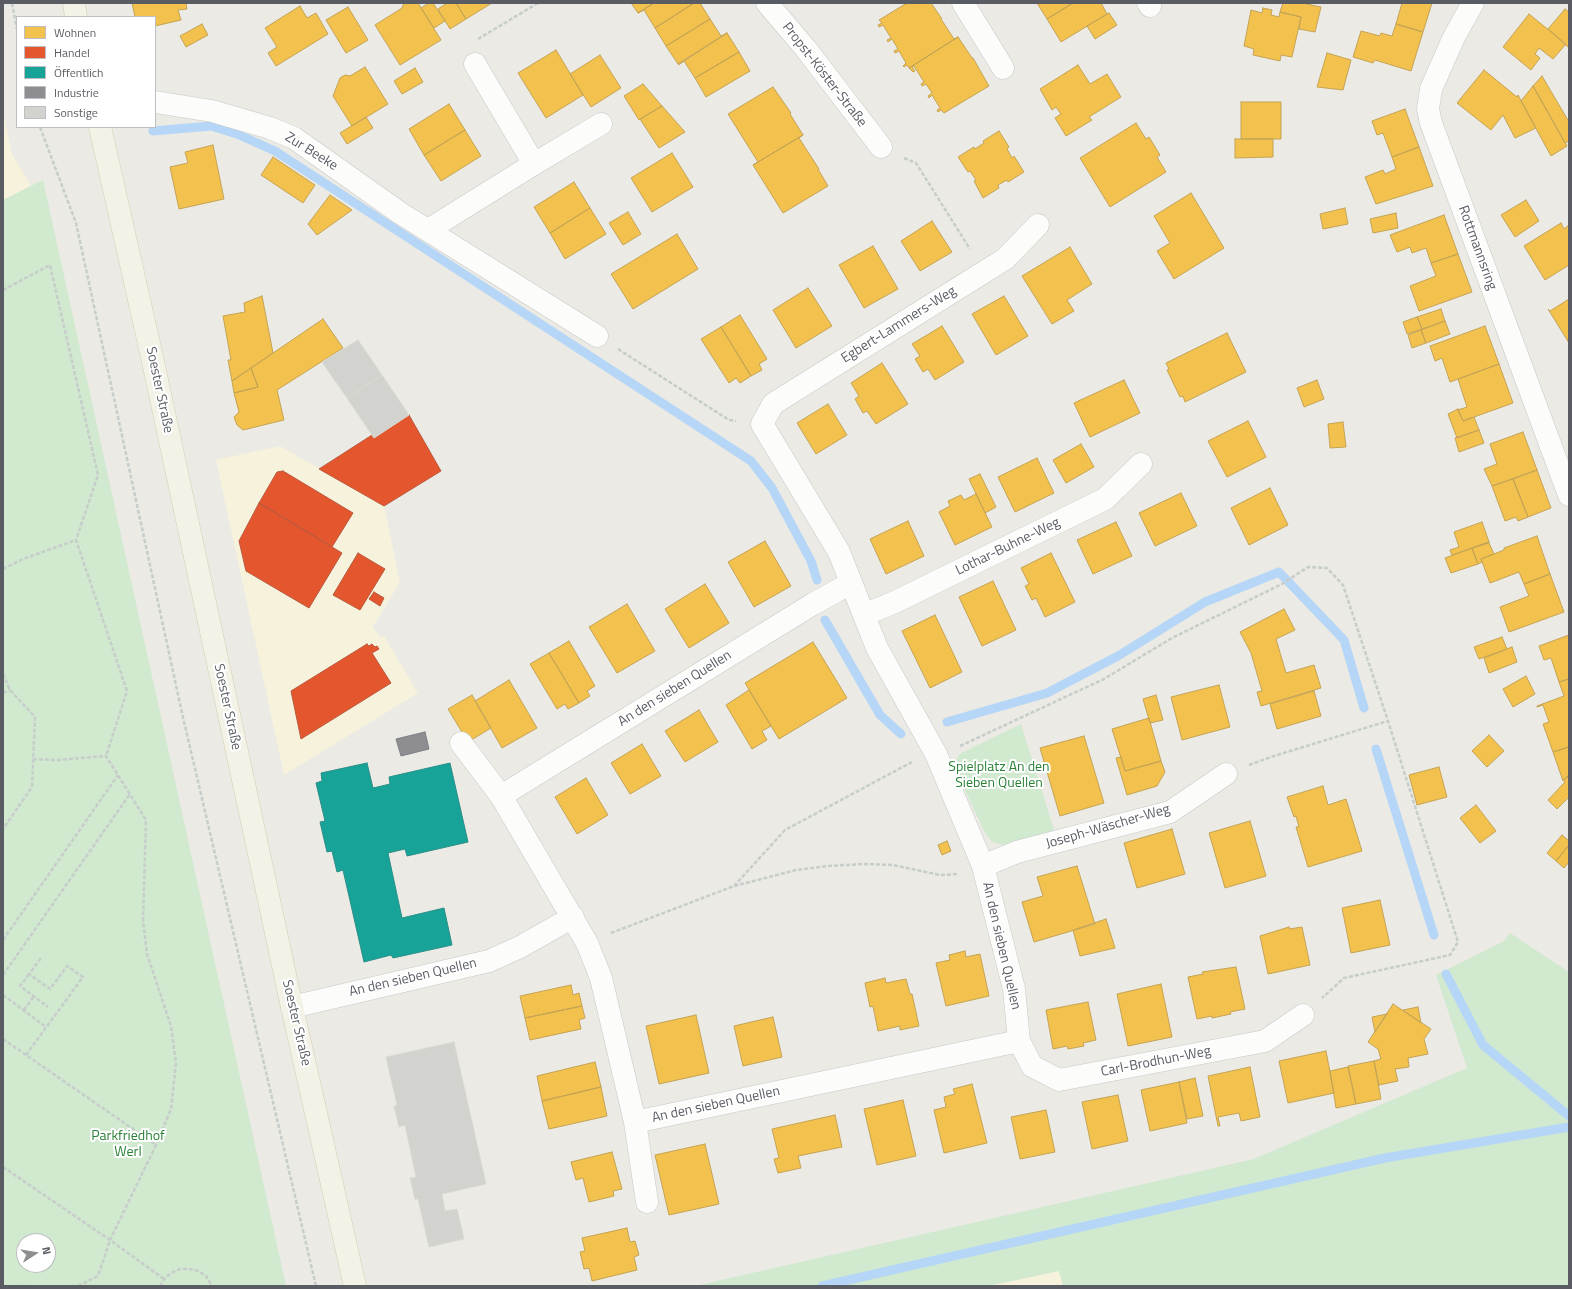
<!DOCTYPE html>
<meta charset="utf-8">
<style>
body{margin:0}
#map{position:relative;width:1572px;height:1289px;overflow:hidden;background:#ebeae4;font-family:"Titillium Web",sans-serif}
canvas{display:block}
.frame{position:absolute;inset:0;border:4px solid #595d63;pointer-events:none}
.legend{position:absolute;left:16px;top:16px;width:140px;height:112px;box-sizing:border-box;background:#fff;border:1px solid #bdbec1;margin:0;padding:5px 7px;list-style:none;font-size:12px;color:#595d63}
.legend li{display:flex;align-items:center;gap:8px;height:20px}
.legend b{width:20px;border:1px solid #bdbec1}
.north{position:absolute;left:16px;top:1233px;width:40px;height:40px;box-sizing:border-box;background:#fff;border:1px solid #bdbec1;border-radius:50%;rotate:78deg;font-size:11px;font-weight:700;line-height:16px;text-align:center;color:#595d63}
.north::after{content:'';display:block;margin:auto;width:14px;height:18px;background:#8c8e90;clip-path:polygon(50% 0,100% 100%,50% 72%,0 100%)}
</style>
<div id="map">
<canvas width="1572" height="1289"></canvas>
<div class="frame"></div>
<ul class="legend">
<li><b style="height:11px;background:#f2c14e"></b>Wohnen</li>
<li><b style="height:11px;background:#e4572e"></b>Handel</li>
<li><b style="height:11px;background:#17a398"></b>Öffentlich</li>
<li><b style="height:11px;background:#8d8d92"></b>Industrie</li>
<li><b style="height:11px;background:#d2d2ce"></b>Sonstige</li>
</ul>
<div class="north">N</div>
</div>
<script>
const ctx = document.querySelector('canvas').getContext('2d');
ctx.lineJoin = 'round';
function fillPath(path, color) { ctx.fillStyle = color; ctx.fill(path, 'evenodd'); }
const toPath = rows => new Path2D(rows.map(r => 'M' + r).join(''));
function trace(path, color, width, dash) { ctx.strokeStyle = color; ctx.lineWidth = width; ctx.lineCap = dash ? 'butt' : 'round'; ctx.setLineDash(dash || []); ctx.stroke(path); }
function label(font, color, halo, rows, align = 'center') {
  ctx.font = font + ' "Titillium Web",sans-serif'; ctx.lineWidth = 4; ctx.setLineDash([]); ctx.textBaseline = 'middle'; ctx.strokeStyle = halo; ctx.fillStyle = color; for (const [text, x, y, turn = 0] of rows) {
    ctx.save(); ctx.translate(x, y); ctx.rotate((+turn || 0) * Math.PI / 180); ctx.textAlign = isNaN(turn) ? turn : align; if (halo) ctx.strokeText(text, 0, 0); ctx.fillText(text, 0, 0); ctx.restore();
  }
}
fillPath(toPath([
 [3,111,12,154,31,186,3,200],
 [280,446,384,506,400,582,373,627,381,638,384,636,418,693,284,775,216,460],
 [1059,1271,1063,1286,988,1286]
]), '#f6f2dc');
fillPath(toPath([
 [43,180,286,1286,3,1286,3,200],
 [24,1241,48,1241,48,1265,24,1265],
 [1021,724,1054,830,1003,845,992,842,984,831,953,764,961,753],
 [1510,933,1569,972,1569,1286,1063,1286,1059,1271,988,1286,695,1286,1254,1159,1467,1068,1436,975,1504,941]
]), '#d0e9cf');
const homes = toPath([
 [132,3,186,3,187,9,178,10,181,20,155,26,155,17,135,17,132,3],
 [404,3,418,3,441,40,400,65,375,25,402,8,404,3],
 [429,3,433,3,445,21,434,28,421,8,429,3],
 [447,3,456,3,466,19,450,29,438,9,447,3],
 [456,3,492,3,466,19,456,3],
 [631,3,654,3,638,13,631,3],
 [654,3,694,3,655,28,644,10,638,13,654,3],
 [694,3,700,3,710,19,666,46,655,28,694,3],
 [907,3,931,3,942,19,941,19,954,39,958,37,909,68,907,65,904,67,903,66,906,63,899,51,895,53,894,51,898,49,892,39,888,42,887,40,891,38,883,25,879,27,878,25,882,23,879,20,907,3],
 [1037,3,1073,3,1047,19,1037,3],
 [1073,3,1101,3,1107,14,1061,42,1047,19,1073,3],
 [1283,3,1302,3,1321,7,1315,32,1299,29,1301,17,1280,12,1283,3],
 [1402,3,1432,3,1423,32,1396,24,1402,3],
 [300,6,307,18,316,13,328,34,276,66,268,53,277,47,265,28,300,6],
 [348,7,368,40,346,53,326,20,348,7],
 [1263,8,1272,10,1271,15,1279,17,1280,12,1301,17,1292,57,1281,55,1280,61,1253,55,1254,49,1244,46,1251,10,1262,13,1263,8],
 [1565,9,1569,12,1569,48,1548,29,1565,9],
 [1109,13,1117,25,1095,39,1087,26,1109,13],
 [1529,14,1566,44,1553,59,1539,48,1535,54,1540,58,1531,70,1503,47,1529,14],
 [710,19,721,36,727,33,678,64,666,46,710,19],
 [202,24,208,35,186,47,180,36,202,24],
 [1396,24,1423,32,1411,71,1375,60,1373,63,1353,57,1361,31,1380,36,1381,33,1392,36,1396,24],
 [727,33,739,52,695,78,684,61,678,65,727,33],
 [958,37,972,58,973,58,989,86,944,113,941,110,938,112,937,110,940,108,932,95,929,98,928,96,932,93,926,84,922,86,921,84,924,82,914,66,912,67,915,71,913,72,909,68,958,37],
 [556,50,583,95,546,118,518,73,556,50],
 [739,52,750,71,706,97,695,78,739,52],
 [1327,53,1351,60,1343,90,1317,87,1327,53],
 [600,55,621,88,591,107,570,74,600,55],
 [1078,65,1090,84,1107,74,1121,97,1089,117,1092,120,1066,136,1055,118,1061,114,1056,107,1052,110,1040,89,1078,65],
 [365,67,388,104,352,126,333,96,340,78,345,75,350,76,365,67],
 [415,68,423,82,402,94,394,81,415,68],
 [1484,70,1517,97,1518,95,1536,128,1515,138,1503,115,1491,130,1457,103,1484,70],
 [1542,76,1569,122,1569,141,1565,143,1533,86,1542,76],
 [643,84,662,106,639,120,624,96,643,84],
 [1533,86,1567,146,1551,156,1521,101,1533,86],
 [773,87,791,113,790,114,803,135,753,165,758,162,728,114,773,87],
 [1241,102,1281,102,1281,139,1241,139,1241,102],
 [449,104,465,130,424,155,409,129,449,104],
 [662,106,685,132,659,148,640,119,662,106],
 [1405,109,1419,147,1392,157,1383,133,1377,135,1372,121,1405,109],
 [366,117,373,128,347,144,340,133,366,117],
 [1136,123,1146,139,1149,137,1160,155,1157,157,1166,172,1110,207,1080,158,1136,123],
 [465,130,481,156,441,181,424,155,465,130],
 [999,131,1009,147,1007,149,1012,158,1014,156,1024,172,1008,182,1007,180,998,185,999,188,983,198,974,181,976,180,970,171,968,172,958,157,974,147,975,149,984,143,983,141,999,131],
 [803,135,799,138,819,169,818,169,828,186,783,213,753,165,803,135],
 [1235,139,1273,139,1273,157,1235,158,1235,139],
 [213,145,224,199,179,209,170,167,188,163,185,152,213,145],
 [1419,147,1433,186,1376,204,1365,177,1383,170,1385,174,1396,169,1392,157,1419,147],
 [672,153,693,187,652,212,631,178,672,153],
 [273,157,315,185,303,203,261,175,273,157],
 [574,182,590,208,550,233,534,207,574,182],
 [1191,193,1224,248,1174,279,1157,251,1170,243,1154,216,1191,193],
 [330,195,352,210,317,235,308,224,330,195],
 [1526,200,1539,221,1515,237,1501,215,1526,200],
 [590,208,606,234,565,259,550,233,590,208],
 [1345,208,1348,224,1323,229,1320,214,1345,208],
 [628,212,641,234,623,245,609,223,628,212],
 [1396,213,1398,228,1373,233,1370,219,1396,213],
 [1444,215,1458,254,1431,263,1426,248,1412,253,1410,247,1397,252,1390,235,1444,215],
 [932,221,952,252,920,271,901,241,932,221],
 [1561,223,1564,229,1569,225,1569,265,1545,280,1524,246,1561,223],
 [677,234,698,269,633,309,611,274,677,234],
 [873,246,898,289,864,308,839,265,873,246],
 [1070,247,1092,284,1067,300,1074,311,1052,324,1022,276,1070,247],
 [1458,254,1472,292,1419,311,1410,286,1436,276,1431,263,1458,254],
 [808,288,832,326,796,348,773,310,808,288],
 [262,296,273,353,232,381,228,360,231,360,223,316,245,312,244,303,262,296],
 [1004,296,1028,336,996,355,972,314,1004,296],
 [1569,299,1569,343,1548,309,1550,311,1569,299],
 [1441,309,1445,321,1422,329,1417,317,1441,309],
 [740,315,767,359,759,364,762,370,751,376,721,327,740,315],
 [1417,317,1422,329,1407,334,1403,322,1417,317],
 [323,319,343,348,277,390,284,420,243,430,237,425,234,417,239,412,234,393,258,387,251,368,323,319],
 [1445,321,1450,334,1426,343,1421,330,1445,321],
 [942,326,964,362,935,380,928,369,923,372,915,359,920,356,912,344,942,326],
 [1485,326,1499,364,1450,382,1442,358,1435,361,1430,346,1485,326],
 [721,327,751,376,740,383,736,378,729,383,701,339,721,327],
 [1421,330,1426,343,1412,348,1408,335,1421,330],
 [1227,333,1246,372,1185,402,1183,396,1180,397,1167,370,1169,369,1166,363,1227,333],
 [882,363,908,404,876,424,867,411,863,413,855,399,859,396,851,383,882,363],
 [1499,364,1513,403,1463,421,1458,410,1467,407,1458,379,1499,364],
 [251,368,258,387,234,393,232,381,251,368],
 [1124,380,1140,413,1090,437,1074,403,1124,380],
 [1317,380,1324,399,1304,407,1297,388,1317,380],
 [828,404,847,435,816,454,797,423,828,404],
 [1458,409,1463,421,1474,417,1479,430,1457,438,1448,414,1458,409],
 [1248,421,1266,457,1227,477,1208,441,1248,421],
 [1343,422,1346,447,1330,448,1328,424,1343,422],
 [1479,430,1484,443,1459,452,1455,438,1479,430],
 [1523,432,1537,470,1492,486,1484,469,1497,464,1490,444,1523,432],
 [1081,444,1094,467,1066,483,1053,460,1081,444],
 [1037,458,1054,493,1015,512,998,477,1037,458],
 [1537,470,1551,508,1528,517,1513,479,1537,470],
 [980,474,996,507,985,513,969,479,980,474],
 [1513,479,1528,517,1518,521,1516,517,1505,521,1492,486,1513,479],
 [1270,488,1288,525,1249,545,1231,508,1270,488],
 [1181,493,1197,526,1155,546,1139,513,1181,493],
 [976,494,992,527,955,545,939,512,950,506,948,501,961,495,964,500,976,494],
 [908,521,924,556,886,574,870,539,908,521],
 [1116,522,1132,556,1093,574,1077,540,1116,522],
 [1482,522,1489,542,1452,555,1450,550,1459,547,1454,532,1482,522],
 [1537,536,1550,574,1524,584,1519,572,1490,583,1481,559,1504,550,1504,548,1537,536],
 [765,541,791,586,754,607,728,562,765,541],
 [1489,542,1472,548,1478,564,1451,573,1445,558,1489,542],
 [1489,543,1494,554,1481,559,1482,562,1478,564,1472,548,1489,543],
 [1051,553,1075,602,1045,617,1036,598,1032,600,1025,586,1029,584,1021,568,1051,553],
 [1550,574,1564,612,1509,632,1500,607,1529,596,1524,584,1550,574],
 [993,581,1016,630,982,646,959,597,993,581],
 [705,584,729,623,689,648,665,609,705,584],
 [627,604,655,651,617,673,589,627,627,604],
 [1284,609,1295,630,1276,639,1286,673,1314,665,1321,688,1261,706,1257,692,1262,691,1251,653,1240,632,1284,609],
 [935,615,962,672,930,688,902,631,935,615],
 [1569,635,1569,679,1559,682,1551,658,1544,660,1539,646,1569,635],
 [1502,637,1507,649,1479,659,1474,647,1502,637],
 [569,641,595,686,587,691,590,696,579,703,549,653,569,641],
 [813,642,847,698,779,739,745,683,813,642],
 [1512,647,1517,662,1489,673,1484,658,1512,647],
 [549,653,579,703,568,709,565,704,557,709,530,664,549,653],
 [1526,676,1535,694,1513,707,1503,689,1526,676],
 [1569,679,1569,747,1553,752,1543,724,1549,722,1543,705,1537,707,1537,706,1564,696,1559,682,1569,679],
 [509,680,537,728,502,748,475,701,509,680],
 [1219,685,1230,727,1182,740,1171,697,1219,685],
 [749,690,771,726,762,731,767,740,752,749,726,705,749,690],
 [1314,691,1321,716,1277,729,1270,704,1314,691],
 [472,695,491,728,468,742,448,709,472,695],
 [1156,695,1163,720,1150,723,1143,699,1156,695],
 [699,710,718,742,685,762,665,731,699,710],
 [1149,718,1161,761,1125,771,1112,729,1149,718],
 [1489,735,1504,751,1487,767,1472,751,1489,735],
 [1084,736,1104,803,1060,816,1040,748,1084,736],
 [642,744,661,776,630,794,611,763,642,744],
 [1569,747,1569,775,1563,781,1553,752,1569,747],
 [1121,757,1125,771,1161,761,1165,772,1157,786,1127,795,1116,758,1121,757],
 [1439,767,1447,797,1417,805,1409,775,1439,767],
 [1567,777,1569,778,1569,797,1557,809,1548,800,1565,782,1563,780,1567,777],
 [586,778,608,815,577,834,555,797,586,778],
 [1323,786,1328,805,1346,799,1362,851,1308,867,1296,827,1299,827,1296,816,1294,817,1287,797,1323,786],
 [1476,805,1496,831,1480,843,1460,818,1476,805],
 [1250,821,1266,876,1225,888,1209,833,1250,821],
 [1172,829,1185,874,1137,888,1124,843,1172,829],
 [1562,835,1569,841,1569,845,1556,861,1547,853,1562,835],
 [947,841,951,851,942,855,938,845,947,841],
 [1569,845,1569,862,1564,868,1556,861,1569,845],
 [1077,866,1095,924,1034,942,1022,902,1043,896,1037,877,1077,866],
 [1380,900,1390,945,1351,953,1342,908,1380,900],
 [1106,919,1115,948,1080,956,1073,930,1106,919],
 [1289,927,1289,929,1302,927,1310,965,1268,974,1260,936,1289,927],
 [965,951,966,957,980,954,989,996,946,1006,936,963,950,960,949,955,965,951],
 [1236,967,1245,1009,1230,1012,1231,1014,1212,1018,1212,1016,1197,1019,1188,977,1203,974,1202,972,1236,967],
 [885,978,886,983,906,979,910,994,912,994,919,1026,900,1030,900,1026,878,1031,873,1006,870,1007,865,983,885,978],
 [1161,984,1172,1037,1128,1046,1117,994,1161,984],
 [571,985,573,995,579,993,582,1006,525,1018,520,996,571,985],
 [1088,1002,1096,1040,1083,1043,1084,1046,1068,1049,1067,1046,1053,1049,1046,1010,1088,1002],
 [1393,1004,1431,1029,1424,1039,1428,1054,1408,1058,1409,1067,1395,1069,1398,1081,1379,1085,1374,1061,1381,1059,1378,1049,1368,1042,1393,1004],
 [582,1006,585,1018,579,1020,581,1029,530,1040,525,1018,582,1006],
 [1418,1007,1421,1023,1403,1010,1418,1007],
 [1387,1014,1375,1032,1372,1017,1387,1014],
 [696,1015,709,1073,659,1084,646,1026,696,1015],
 [773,1017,782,1057,743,1066,734,1026,773,1017],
 [1326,1051,1334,1093,1288,1103,1279,1061,1326,1051],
 [1374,1061,1381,1099,1356,1104,1348,1066,1374,1061],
 [595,1062,601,1087,542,1101,537,1076,595,1062],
 [1250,1067,1260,1117,1241,1121,1239,1113,1218,1117,1220,1126,1218,1126,1208,1076,1250,1067],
 [1348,1067,1356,1104,1336,1108,1330,1071,1348,1067],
 [1195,1078,1203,1116,1187,1119,1179,1082,1195,1078],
 [1179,1082,1187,1123,1150,1131,1141,1090,1179,1082],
 [972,1084,987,1143,944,1153,934,1110,946,1107,944,1097,955,1094,953,1089,972,1084],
 [601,1087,607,1116,549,1129,542,1101,601,1087],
 [1118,1095,1128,1141,1092,1149,1082,1102,1118,1095],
 [903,1100,916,1156,877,1165,864,1109,903,1100],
 [1046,1110,1055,1152,1020,1159,1011,1117,1046,1110],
 [835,1115,842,1147,798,1156,801,1168,778,1173,774,1159,779,1158,772,1129,835,1115],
 [705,1144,719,1204,669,1215,655,1155,705,1144],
 [612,1152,622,1189,613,1191,614,1196,589,1202,583,1178,576,1180,571,1162,612,1152],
 [627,1228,630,1242,635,1241,639,1255,634,1257,637,1270,592,1281,589,1268,584,1269,580,1252,585,1251,582,1238,627,1228]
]);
fillPath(homes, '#f2c14e');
trace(homes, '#c4a354', 1);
const shops = toPath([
 [409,415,441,471,384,506,319,469,372,435,374,438,409,415],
 [283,471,353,513,332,547,259,503,277,472,283,471],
 [259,503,342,553,309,608,246,571,239,541,259,503],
 [358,553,385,569,360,610,333,595,358,553],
 [374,592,384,598,380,606,369,599,374,592],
 [367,644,369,646,372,644,375,647,377,646,379,649,372,653,391,683,301,739,291,691,367,644]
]);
fillPath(shops, '#e4572e');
trace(shops, '#ba593e', 1);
const public = toPath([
 [367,763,373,788,390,784,389,777,450,763,468,842,407,856,405,849,388,853,402,918,444,908,452,945,393,958,391,955,364,962,343,870,337,872,332,851,327,852,320,822,325,821,316,783,322,781,321,773,367,763]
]);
fillPath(public, '#17a398');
trace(public, '#2b8e88', 1);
const industry = toPath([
 [425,732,429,749,401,756,396,739,425,732]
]);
fillPath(industry, '#8d8d92');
trace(industry, '#7d7f84', 1);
trace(toPath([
 [153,131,211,126,237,134,275,151,751,461,772,488,811,561,817,580],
 [825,620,880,715,901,734],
 [947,722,1047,693,1118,656,1205,602,1279,572,1344,640,1364,708],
 [1376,749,1434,935],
 [1446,974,1483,1045,1569,1116],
 [822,1286,1385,1158,1569,1127]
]), '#b6d6f7', 9);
const building = toPath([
 [358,340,382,375,347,398,322,362,358,340],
 [382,375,409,415,374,438,347,398,382,375],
 [454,1042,486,1184,442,1194,445,1211,457,1209,464,1239,429,1247,418,1199,415,1199,410,1178,416,1177,405,1125,399,1127,394,1106,397,1105,386,1057,454,1042]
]);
fillPath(building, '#d2d2ce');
trace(building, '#dad9d3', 1);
const minor = toPath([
 [767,3,806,49,881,147],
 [963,3,1003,68],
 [1148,3,1150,6],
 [1473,3,1454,37,1431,89,1428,109,1431,123,1569,495],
 [475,64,534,164],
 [155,102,212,111,270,128,294,138,400,213,597,336],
 [1038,225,1005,259,773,404,762,424,839,552,877,648,936,754,983,866,1014,989,1019,1041,1032,1066,1059,1080,1265,1041,1303,1015],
 [428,230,534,164,601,124],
 [864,615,895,602,1105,499,1141,464],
 [461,743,501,796,587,943,601,978,635,1122,647,1202],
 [501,796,813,604,851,583],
 [983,866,1017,852,1170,812,1226,774],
 [292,1007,489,961,520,947,573,917],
 [635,1122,1019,1041]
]);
const major = toPath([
 [74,3,76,17],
 [100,127,152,357,292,1007,355,1286]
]);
trace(minor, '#c7c8c6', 23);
trace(major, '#d6ceaf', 23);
trace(toPath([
 [12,3,17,30],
 [478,39,538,3],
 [40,127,76,223,182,713,316,1286],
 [904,158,916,163,970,249],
 [3,290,50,265,98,475,76,540],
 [618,349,729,420,736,421],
 [3,569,23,559,76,540,127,691,106,756],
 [3,674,10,690,35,717,32,787,3,829],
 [3,693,10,690],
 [960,746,1104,679,1172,638,1282,584,1308,567,1327,568,1343,585,1388,721,1458,942,1450,955,1344,978,1322,998],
 [33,759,57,760,106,756,146,820,143,921,147,954,171,1026,176,1063,171,1109,156,1145],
 [1249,765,1274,756,1388,721],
 [734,886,785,830,912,762],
 [611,933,734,886,796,870,829,866,863,864,893,865,940,875,959,874],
 [3,940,118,775],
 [29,974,20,986,48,1007],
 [3,975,130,794],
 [3,995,46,1027],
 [24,1010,34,996],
 [3,1039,156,1145,110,1240,98,1276,78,1286],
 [26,1055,83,977,67,966,50,989,29,974,41,958],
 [3,1167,110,1240,164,1279],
 [3,1286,31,1286],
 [160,1286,164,1279,171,1273,180,1269,189,1269,198,1271,206,1276,212,1286]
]), '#c6cdca', 2.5, [4, 2]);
trace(minor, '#fcfcfb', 22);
trace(major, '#f2f2e7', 22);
label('14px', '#595d63', '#fff', [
 ["Propst-Köster-Straße",824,75,52],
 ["Zur Beeke",311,152,32],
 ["Rottmannsring",1477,248,70],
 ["Egbert-Lammers-Weg",899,325,-32],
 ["Soester Straße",159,390,78],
 ["Lothar-Buhne-Weg",1008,547,-26],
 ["An den sieben Quellen",675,689,-32],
 ["Soester Straße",227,707,78],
 ["Joseph-Wäscher-Weg",1108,827,-16],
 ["An den sieben Quellen",1001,946,77],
 ["An den sieben Quellen",413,978,-13],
 ["Soester Straße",296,1023,77],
 ["Carl-Brodhun-Weg",1156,1062,-11],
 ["An den sieben Quellen",716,1105,-12]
]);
label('14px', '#2b8237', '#fff', [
 ["Spielplatz An den",999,768],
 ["Sieben Quellen",999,784],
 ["Parkfriedhof",128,1137],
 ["Werl",128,1153]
]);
</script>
